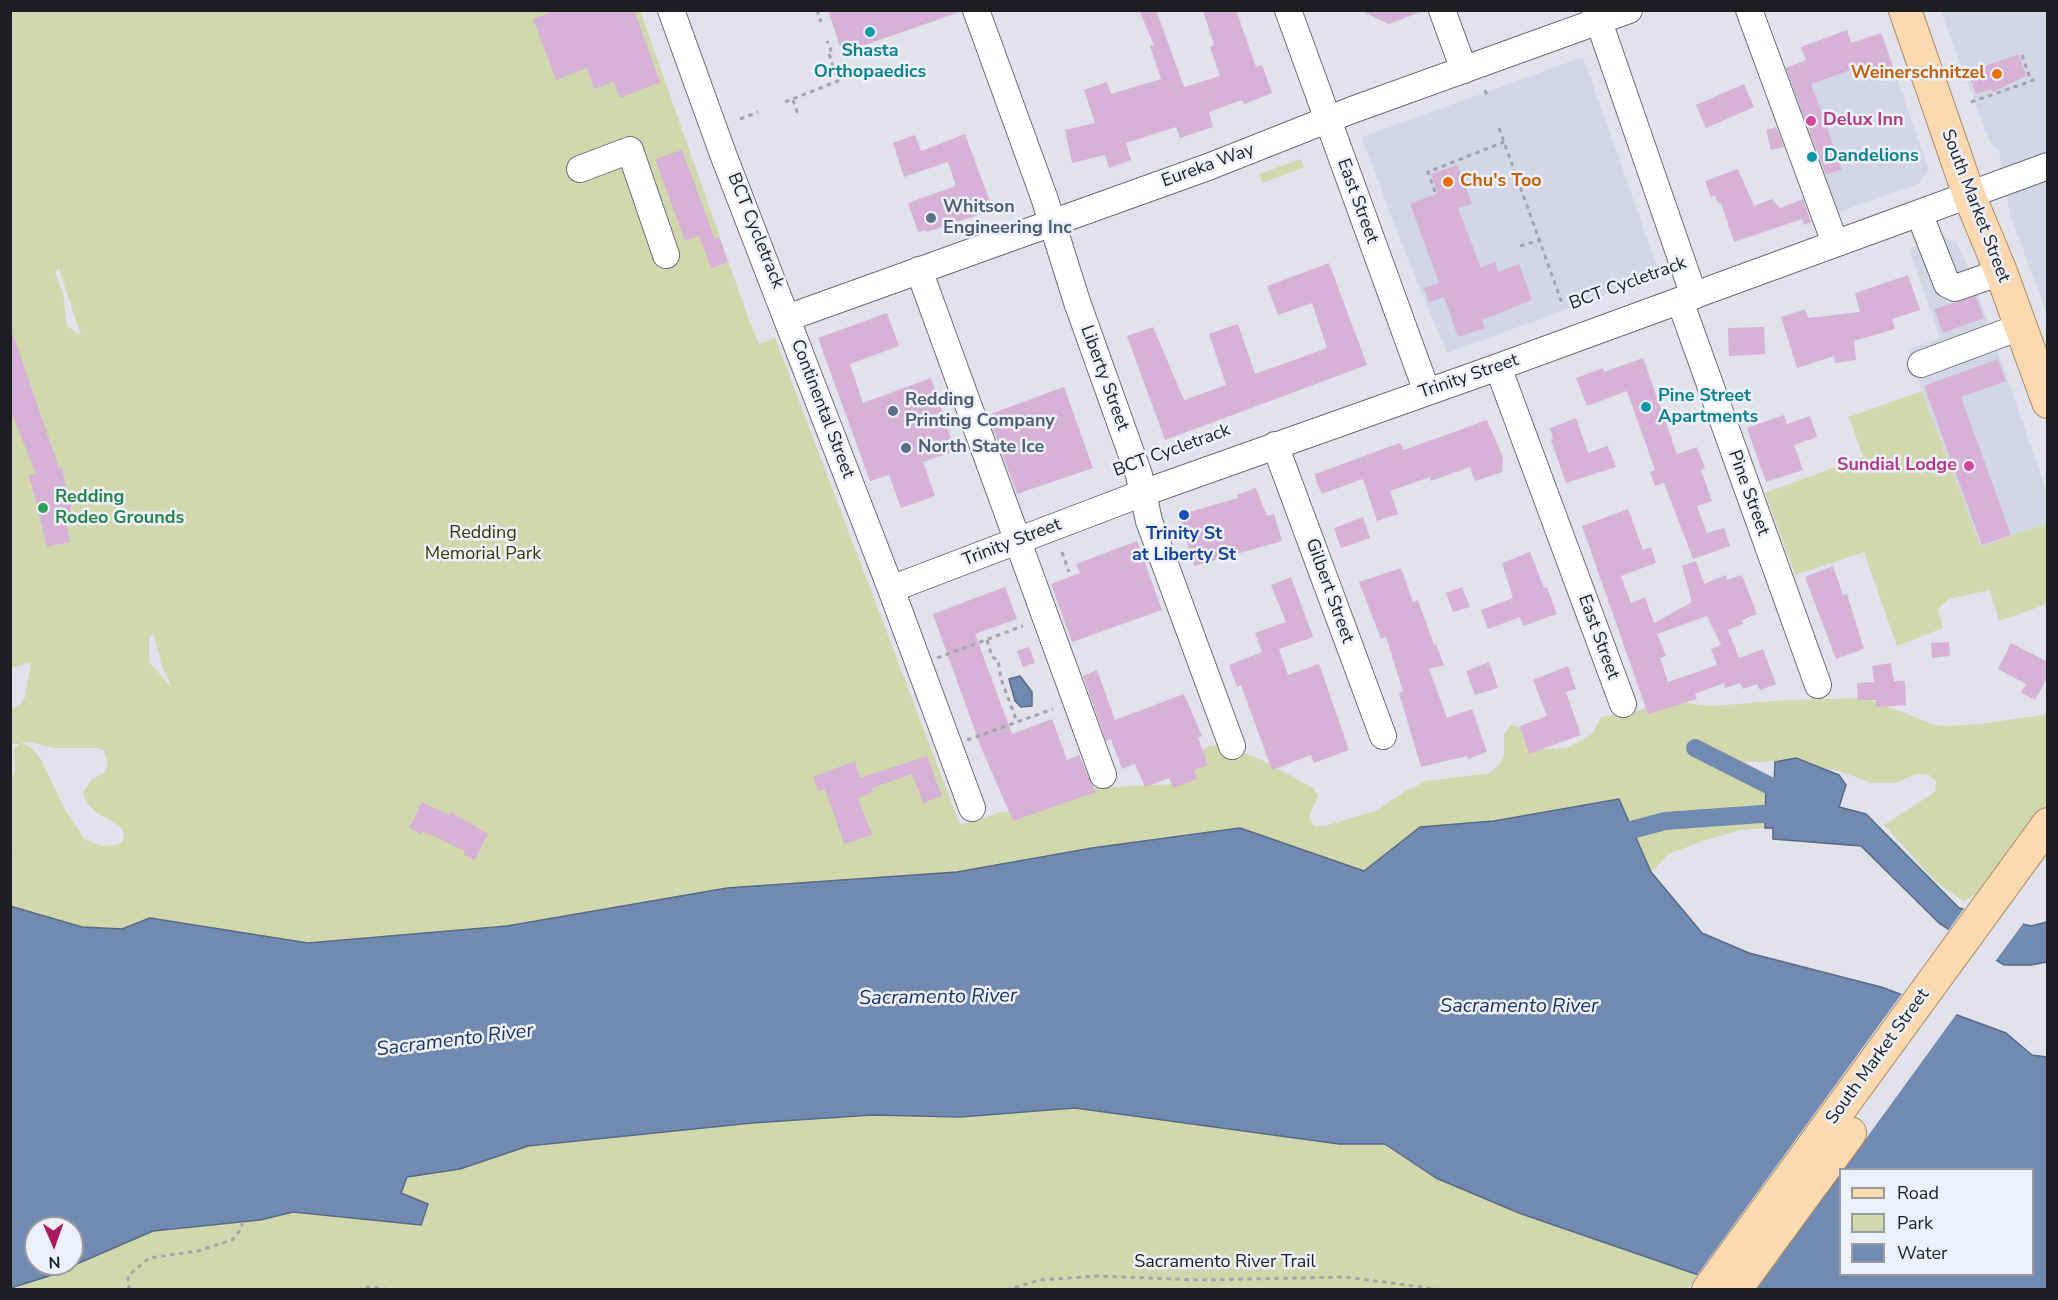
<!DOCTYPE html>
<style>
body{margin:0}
#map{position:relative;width:2058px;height:1300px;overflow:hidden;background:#e1e2ec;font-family:"Nunito Sans",sans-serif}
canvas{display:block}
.frame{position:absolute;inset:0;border:12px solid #1d1e21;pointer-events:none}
.legend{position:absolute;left:1839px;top:1168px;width:195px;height:108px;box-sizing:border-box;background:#eef0f9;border:2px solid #9a9ca3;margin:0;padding:8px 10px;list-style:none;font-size:18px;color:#1d1e21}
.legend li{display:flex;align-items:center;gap:12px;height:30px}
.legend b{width:30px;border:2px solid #9a9ca3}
.north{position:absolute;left:24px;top:1216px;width:60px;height:60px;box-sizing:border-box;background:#eef0f9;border:2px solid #9a9ca3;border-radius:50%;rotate:178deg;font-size:16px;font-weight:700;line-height:24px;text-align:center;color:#1d1e21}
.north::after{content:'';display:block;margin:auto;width:21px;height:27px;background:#a81c5f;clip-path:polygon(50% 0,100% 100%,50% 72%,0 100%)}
</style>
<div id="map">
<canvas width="2058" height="1300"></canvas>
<div class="frame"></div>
<ul class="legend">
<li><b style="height:8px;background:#fbdab1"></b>Road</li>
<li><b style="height:16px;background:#d1d8ae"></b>Park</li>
<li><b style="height:16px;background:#728ab0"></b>Water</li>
</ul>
<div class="north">N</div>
</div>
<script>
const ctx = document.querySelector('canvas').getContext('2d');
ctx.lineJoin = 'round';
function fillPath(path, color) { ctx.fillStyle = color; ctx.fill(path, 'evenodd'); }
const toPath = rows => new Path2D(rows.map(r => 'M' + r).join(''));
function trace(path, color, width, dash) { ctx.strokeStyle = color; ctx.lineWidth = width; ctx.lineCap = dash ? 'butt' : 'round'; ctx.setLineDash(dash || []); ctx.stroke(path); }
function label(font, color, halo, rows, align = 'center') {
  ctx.font = font + ' "Nunito Sans",sans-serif'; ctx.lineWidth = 5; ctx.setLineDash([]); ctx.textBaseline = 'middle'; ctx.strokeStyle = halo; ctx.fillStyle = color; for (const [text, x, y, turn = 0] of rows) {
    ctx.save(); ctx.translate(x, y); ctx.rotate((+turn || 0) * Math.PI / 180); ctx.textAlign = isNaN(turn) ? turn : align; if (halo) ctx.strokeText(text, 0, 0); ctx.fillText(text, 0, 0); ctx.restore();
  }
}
fillPath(toPath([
 [1941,11,2047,11,2047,314,2010,214,1999,151,1989,141],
 [1881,33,1929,170,1918,184,1830,215,1778,71],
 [1583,57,1660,275,1447,353,1402,245,1362,137],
 [1942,237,1956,242,1970,271,2047,492,2047,523,1981,547,1907,350,1940,338,1909,249]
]), '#d3d6e6');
fillPath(toPath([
 [640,10,749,320,759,344,775,338,960,825,1002,812,1045,810,1096,788,1174,784,1200,751,1210,746,1220,745,1231,747,1262,760,1313,788,1318,796,1309,817,1314,826,1325,826,1378,810,1405,791,1426,781,1490,773,1499,765,1504,755,1504,735,1511,725,1522,728,1535,746,1545,749,1567,748,1591,735,1601,717,1635,712,1656,704,1678,702,1711,706,1788,700,1865,698,1935,725,1947,726,1980,724,2048,714,2048,798,2041,813,1976,894,1963,901,1935,881,1884,825,1935,792,1936,781,1928,774,1916,774,1895,783,1872,783,1839,771,1783,761,1746,762,1739,778,1766,784,1765,828,1741,830,1705,840,1669,854,1651,872,1623,809,1375,876,455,954,107,935,37,920,29,911,11,909,10,858,13,849,10,845,11,777,15,773,14,749,20,744,11,744,11,709,21,704,25,697,31,662,11,668,11,11],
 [59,268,59,269,81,336,67,326,63,293,55,272],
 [153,632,161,663,172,688,149,662,149,639],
 [31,742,55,748,96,748,104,750,108,765,104,773,91,780,83,793,86,802,97,813,120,826,124,833,123,841,117,845,102,846,85,840,64,808,41,759,30,747,21,743],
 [1301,159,1304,167,1262,183,1259,174],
 [1922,391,1981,547,2047,523,2047,604,1999,621,1990,590,1949,599,1938,609,1943,628,1897,646,1864,552,1795,575,1765,493,1863,457,1849,417],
 [1075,1108,1339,1144,1385,1143,1436,1178,1519,1213,1697,1275,1687,1290,11,1290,49,1276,153,1231,260,1220,293,1212,421,1225,428,1204,401,1193,407,1177,460,1169,528,1146,752,1123,872,1115,960,1117]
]), '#d1d8ae');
const water = toPath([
 [1020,676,1032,692,1032,706,1021,707,1015,701,1009,679,1020,676],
 [1796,758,1839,775,1846,785,1839,807,1866,814,1959,908,2031,926,2047,922,2047,962,2031,965,2004,965,1939,923,1861,846,1773,839,1773,828,1765,828,1766,784,1774,784,1775,762,1796,758],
 [1619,799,1651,872,1702,933,1749,953,1881,987,2006,1033,2032,1055,2047,1057,2047,1289,1739,1289,1519,1213,1436,1178,1385,1144,1339,1144,1075,1108,960,1117,872,1115,752,1123,528,1146,460,1169,407,1177,401,1193,428,1204,421,1225,293,1212,260,1220,153,1231,49,1276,11,1288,10,906,82,927,122,929,150,918,308,943,507,926,727,888,957,872,1092,848,1240,828,1364,871,1420,827,1494,821,1619,799],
 [1840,1170,2032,1170,2032,1274,1840,1274,1840,1170],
 [36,1228,72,1228,72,1264,36,1264,36,1228]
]);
fillPath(water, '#728ab0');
trace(water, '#586a85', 1.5);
fillPath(toPath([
 [1965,907,2025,921,1994,963,1947,932],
 [1903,992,1958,1012,1844,1169,1840,1170,1840,1174,1756,1290,1729,1290,1695,1278]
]), '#e1e2ec');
trace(toPath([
 [1695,748,1786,794],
 [1609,836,1665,821,1789,812]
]), '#728ab0', 18);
fillPath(toPath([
 [556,10,634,10,660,82,620,98,614,82,594,89,587,68,556,80,533,19],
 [828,10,960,10,960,12,842,53],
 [1139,10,1156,10,1184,87,1220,76,1210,47,1214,45,1203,10,1236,10,1256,67,1262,65,1272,93,1244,104,1242,100,1209,112,1213,127,1180,138,1176,127,1126,143,1131,160,1109,168,1105,155,1072,163,1065,130,1095,123,1084,90,1107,82,1111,94,1161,79,1150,46,1154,45],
 [1359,10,1421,10,1421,12,1389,24],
 [1847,30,1851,43,1881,33,1894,69,1874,76,1870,63,1811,84,1842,169,1826,175,1786,68,1806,60,1801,47],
 [2019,54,2026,76,1993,92,1992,89,1976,94,1968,72],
 [1744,84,1754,107,1706,128,1696,105],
 [1776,127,1784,147,1771,150,1766,130],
 [965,134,993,210,927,232,925,230,918,232,908,203,956,186,948,162,904,177,893,143,915,135,921,151],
 [682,150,715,239,719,237,728,262,711,268,699,236,685,241,655,159],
 [1457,165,1472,204,1458,208,1481,268,1495,262,1498,272,1519,264,1532,300,1482,320,1485,328,1458,337,1444,297,1429,302,1424,288,1439,283,1410,204,1438,193,1431,174],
 [1738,169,1754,206,1772,199,1780,208,1803,199,1811,222,1804,225,1802,219,1734,242,1721,203,1718,204,1715,195,1711,197,1705,181],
 [1329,263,1367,365,1165,440,1127,336,1153,327,1184,400,1226,385,1209,334,1238,324,1255,374,1327,348,1312,303,1278,315,1267,286],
 [1908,275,1920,310,1892,319,1895,329,1854,341,1856,360,1835,363,1834,356,1797,368,1781,317,1805,309,1808,318,1860,312,1855,293],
 [1976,296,1984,318,1943,333,1934,309],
 [887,313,899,346,850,364,863,403,931,378,955,451,923,462,935,496,901,508,889,475,870,481,818,338],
 [1764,327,1765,354,1729,356,1728,328],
 [13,334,59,468,62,468,72,514,65,516,70,542,47,547,29,475,36,474,10,409,10,335],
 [1643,358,1677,454,1697,447,1705,468,1701,470,1712,501,1697,506,1707,533,1724,528,1730,546,1693,559,1664,483,1655,486,1650,472,1655,470,1627,391,1587,406,1576,378,1603,368,1604,372],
 [1998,359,2006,381,1961,397,2011,535,1982,545,1924,386],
 [1064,387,1093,468,1017,494,988,415],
 [1784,415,1787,424,1810,416,1817,437,1794,445,1803,470,1766,482,1747,428],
 [1576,418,1588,453,1608,446,1616,467,1566,483,1551,440,1553,438,1550,428],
 [1487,420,1503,458,1502,472,1475,481,1470,467,1431,481,1430,477,1390,491,1398,514,1377,521,1363,479,1322,494,1317,484,1315,474,1400,443,1404,450],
 [1256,488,1267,516,1274,514,1282,541,1194,566,1179,515,1238,498,1237,495],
 [1628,509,1643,550,1651,547,1656,563,1621,576,1631,603,1645,597,1654,623,1692,602,1682,566,1696,561,1704,584,1726,575,1727,580,1742,575,1757,614,1742,620,1743,624,1728,630,1739,658,1763,649,1776,684,1760,690,1757,684,1743,689,1740,683,1725,688,1724,683,1695,694,1697,699,1648,714,1582,526],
 [1707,616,1721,645,1711,649,1717,665,1668,682,1660,658,1666,656,1657,634],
 [1363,517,1370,538,1341,548,1334,528],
 [1137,541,1162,610,1072,642,1051,584,1080,573,1076,564],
 [1530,552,1544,588,1547,587,1557,614,1523,626,1520,617,1488,629,1481,610,1513,598,1502,563],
 [1833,566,1843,595,1847,594,1864,649,1836,659,1805,577],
 [1401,568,1413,602,1418,600,1434,645,1436,644,1444,665,1429,669,1447,718,1472,709,1487,752,1468,759,1467,756,1421,767,1399,693,1403,691,1386,637,1381,639,1359,582],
 [1291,577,1313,637,1279,649,1288,675,1319,664,1349,750,1314,763,1311,755,1272,770,1241,685,1237,687,1229,665,1262,652,1255,633,1286,622,1271,585],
 [1005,587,1017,619,975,634,1012,734,1052,719,1067,760,1079,755,1096,792,1013,821,980,745,933,614],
 [1462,587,1470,607,1453,612,1446,593],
 [1949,642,1950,656,1932,658,1931,643],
 [2011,643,2048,662,2048,677,2035,700,2021,693,2026,684,1998,669],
 [1029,647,1035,663,1023,667,1017,651],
 [1489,662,1498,688,1475,695,1466,671],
 [1891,663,1894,681,1905,681,1906,705,1876,707,1876,700,1858,700,1857,683,1874,682,1872,666],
 [1568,666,1576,689,1566,692,1581,735,1529,754,1520,726,1547,716,1533,680],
 [1097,670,1115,720,1184,694,1202,736,1198,738,1208,765,1194,770,1197,779,1173,788,1169,778,1145,787,1135,764,1122,769,1111,739,1106,741,1083,676],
 [927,756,942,796,923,803,912,774,872,788,873,792,858,798,872,835,844,844,825,789,818,791,813,777,855,761,860,778],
 [422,802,449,815,450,812,488,834,475,860,463,854,465,851,423,831,421,834,409,828]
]), '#d6b2d7');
const minor = toPath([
 [671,10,723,154,891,589,972,808],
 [976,10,1044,197,1077,302,1139,475,1149,521,1232,746],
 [1288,10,1427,392],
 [1442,10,1464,70],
 [1595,10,1694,296],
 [1749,10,1835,243],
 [580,169,630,150,666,255],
 [1919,213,1947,284,1955,288,2001,272],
 [919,270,1103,775],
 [1680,301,1818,685],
 [787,318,1208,167,1352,110,1629,10],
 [1921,364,2020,327],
 [1498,367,1623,704],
 [1275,445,1383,736],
 [891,589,1143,493,1498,367,2048,166]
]);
const major = toPath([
 [1905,10,1969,195,2001,272,2048,402],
 [1708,1290,2048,824],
 [1735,1290,1850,1133]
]);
trace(minor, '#6a6b73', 28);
trace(major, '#ab895d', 34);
trace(toPath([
 [817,10,821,22],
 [2022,55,2031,81],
 [1485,90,1487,95],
 [793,100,798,115],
 [785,102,838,81,828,51,831,50,827,41],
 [1971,102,2037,79],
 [740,119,758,112],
 [1499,128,1563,306],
 [1435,192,1428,172,1504,142],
 [1520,246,1540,240],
 [1062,552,1069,572],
 [987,640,992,657,998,660,1001,679,1017,722],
 [937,658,1023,626],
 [967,740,1053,709],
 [129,1290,128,1276,149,1258,198,1251,232,1240,242,1228,242,1222],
 [357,1290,368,1287,391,1290],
 [1006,1290,1040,1280,1097,1276,1199,1280,1345,1277,1444,1290]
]), '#a3a4ab', 3, [4.5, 4.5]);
trace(minor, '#fff', 26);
trace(major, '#fbdab1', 32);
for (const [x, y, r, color] of [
 [870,32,6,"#0f9aa8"],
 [1997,74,6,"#e8710a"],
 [1811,121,6,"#d1479c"],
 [1812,157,6,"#0f9aa8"],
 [1448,182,6,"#e8710a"],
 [931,218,6,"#5c6f8a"],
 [1646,407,6,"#0f9aa8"],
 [893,411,6,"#5c6f8a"],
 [906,448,6,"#5c6f8a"],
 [1969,466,6,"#d1479c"],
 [43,508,6,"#2e9e5b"],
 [1184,515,6,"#1a4fb4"]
]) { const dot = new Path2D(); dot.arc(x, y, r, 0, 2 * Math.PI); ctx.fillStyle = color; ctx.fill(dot); trace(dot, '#eef0f9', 2); }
label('bold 18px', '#0d838f', '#eef0f9', [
 ["Shasta",870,52,"center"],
 ["Orthopaedics",870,73,"center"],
 ["Dandelions",1824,157],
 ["Pine Street",1658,397],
 ["Apartments",1658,418]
], 'left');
label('bold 18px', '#c56008', '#eef0f9', [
 ["Weinerschnitzel",1985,74],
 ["Chu's Too",1460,182,"left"]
], 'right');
label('bold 18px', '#b23c85', '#eef0f9', [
 ["Delux Inn",1823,121],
 ["Sundial Lodge",1957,466,"right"]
], 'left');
label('18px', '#1d1e21', '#eef0f9', [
 ["Eureka Way",1208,166,-20],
 ["East Street",1357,201,70],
 ["South Market Street",1975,206,69],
 ["BCT Cycletrack",755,231,68],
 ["BCT Cycletrack",1628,284,-20],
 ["Trinity Street",1469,377,-19],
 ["Liberty Street",1104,378,70],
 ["Continental Street",822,409,69],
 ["BCT Cycletrack",1172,451,-20],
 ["Pine Street",1748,493,70],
 ["Trinity Street",1012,543,-21],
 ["Gilbert Street",1329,591,70],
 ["East Street",1598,637,70],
 ["South Market Street",1878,1057,-54],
 ["Sacramento River Trail",1225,1263]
]);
label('bold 18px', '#4e5e75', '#eef0f9', [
 ["Whitson",943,208],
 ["Engineering Inc",943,229],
 ["Redding",905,401],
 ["Printing Company",905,422],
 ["North State Ice",918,448]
], 'left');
label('bold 18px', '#27864d', '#eef0f9', [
 ["Redding",55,498],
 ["Rodeo Grounds",55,519]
], 'left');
label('18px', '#333800', '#eef0f9', [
 ["Redding",483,534],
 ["Memorial Park",483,555]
]);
label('bold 18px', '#164399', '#eef0f9', [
 ["Trinity St",1184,535],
 ["at Liberty St",1184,556]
]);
label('italic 20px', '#183566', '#eef0f9', [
 ["Sacramento River",938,998,-1],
 ["Sacramento River",1519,1007],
 ["Sacramento River",455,1041,-7]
]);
</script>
